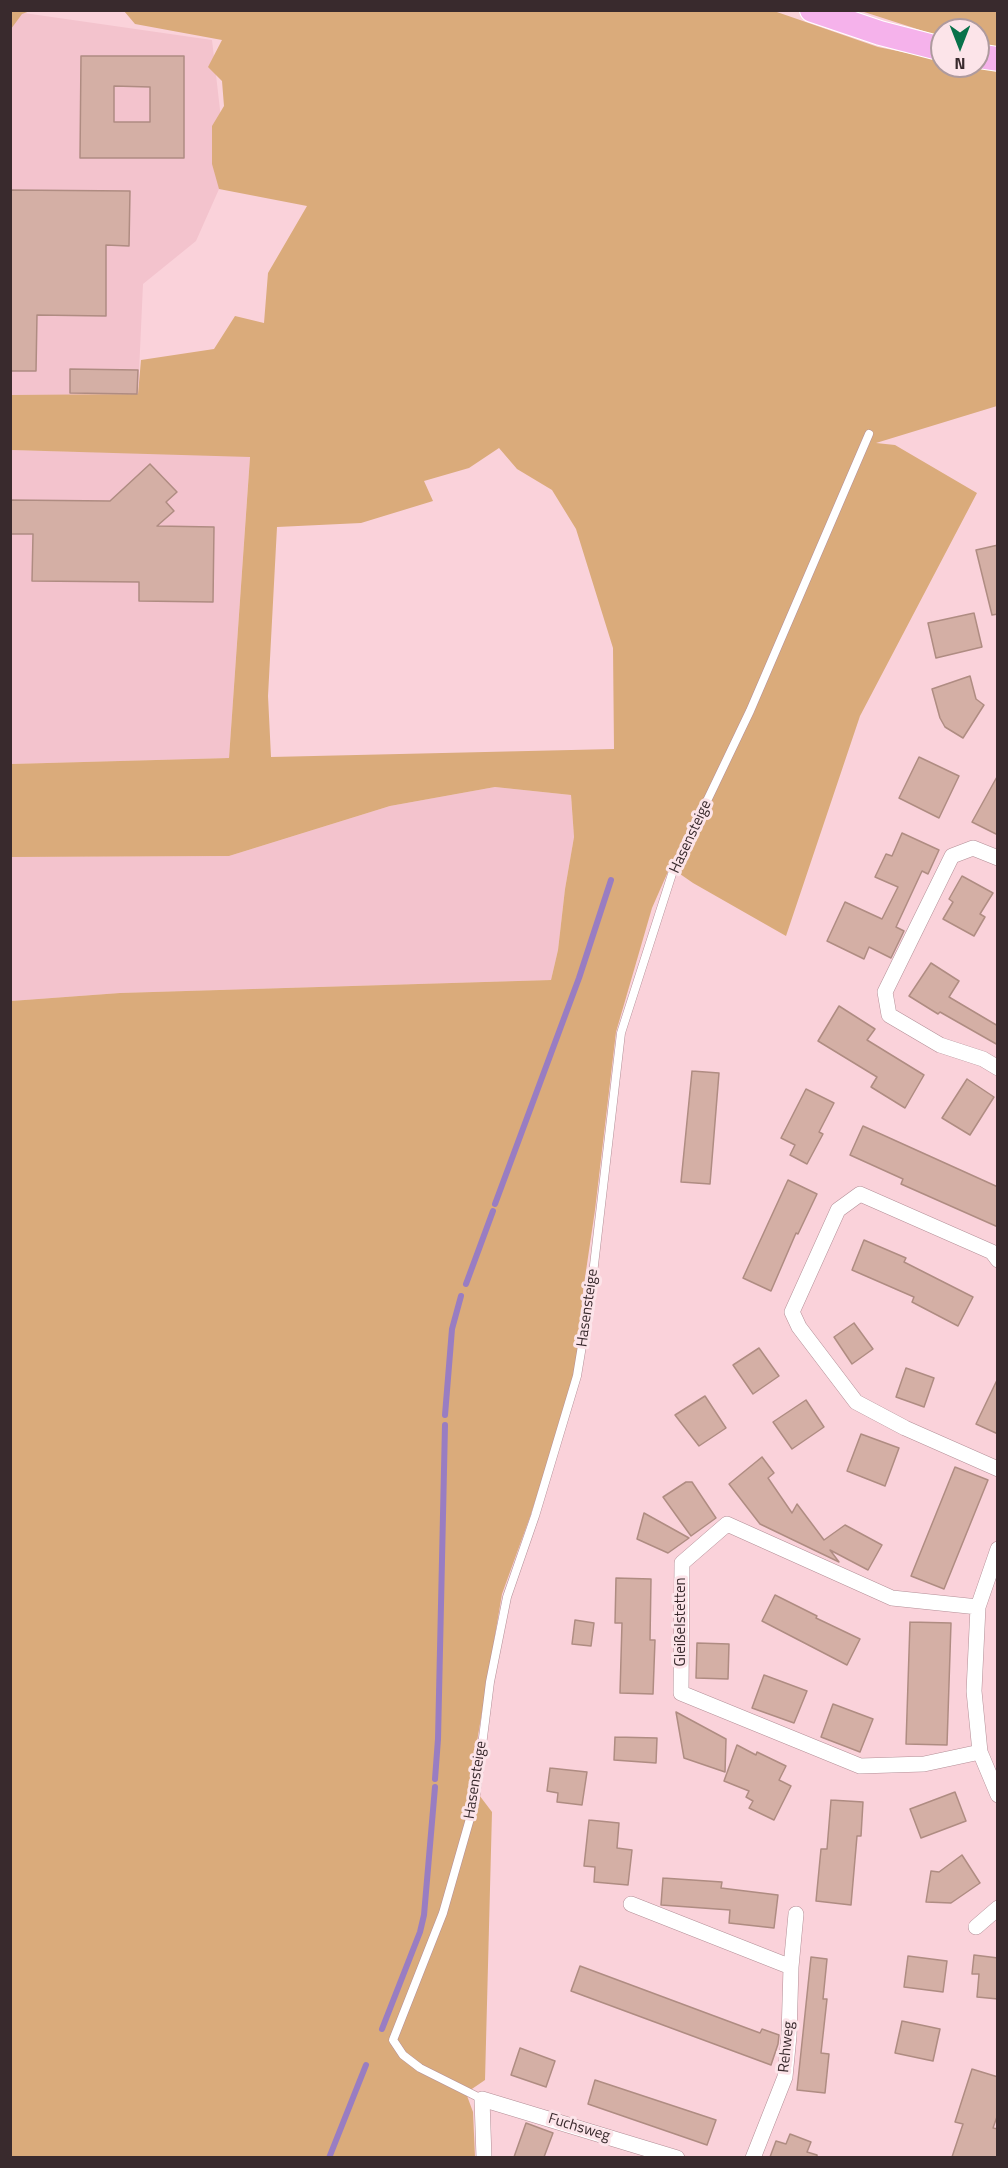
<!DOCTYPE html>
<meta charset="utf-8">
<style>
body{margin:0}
#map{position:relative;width:1008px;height:2168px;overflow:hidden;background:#fad2da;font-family:"Titillium Web",sans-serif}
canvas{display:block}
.frame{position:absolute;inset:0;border:12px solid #392a2d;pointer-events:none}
.north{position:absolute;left:930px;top:18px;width:60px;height:60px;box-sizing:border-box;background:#fce4e9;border:2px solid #ae9a9e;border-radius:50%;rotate:180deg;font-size:16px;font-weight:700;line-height:24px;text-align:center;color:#392a2d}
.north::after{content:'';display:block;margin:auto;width:21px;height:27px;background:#08724a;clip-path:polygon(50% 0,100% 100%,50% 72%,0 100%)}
</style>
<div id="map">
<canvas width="1008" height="2168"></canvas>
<div class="frame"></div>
<div class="north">N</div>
</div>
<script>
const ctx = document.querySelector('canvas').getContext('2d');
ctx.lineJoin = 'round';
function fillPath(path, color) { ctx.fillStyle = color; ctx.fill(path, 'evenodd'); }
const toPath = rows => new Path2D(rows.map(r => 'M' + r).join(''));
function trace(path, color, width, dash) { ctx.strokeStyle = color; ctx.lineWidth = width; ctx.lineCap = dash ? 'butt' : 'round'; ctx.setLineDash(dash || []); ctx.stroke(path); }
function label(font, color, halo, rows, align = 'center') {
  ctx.font = font + ' "Titillium Web",sans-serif'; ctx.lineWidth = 6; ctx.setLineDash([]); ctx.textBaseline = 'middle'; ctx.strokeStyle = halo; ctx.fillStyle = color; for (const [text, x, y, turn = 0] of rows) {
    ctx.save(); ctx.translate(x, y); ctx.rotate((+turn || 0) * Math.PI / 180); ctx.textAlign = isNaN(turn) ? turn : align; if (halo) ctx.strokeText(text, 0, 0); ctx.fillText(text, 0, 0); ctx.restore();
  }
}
fillPath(toPath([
 [10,11,212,40,227,171,196,241,143,284,138,394,11,398],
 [11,450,250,456,229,758,11,764],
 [495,787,571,795,574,837,565,889,558,950,551,980,120,993,11,1001,11,857,229,856,390,806]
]), '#f3c3cd');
fillPath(toPath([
 [11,10,30,10,30,11,22,14,11,29],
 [124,11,774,11,878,47,942,60,942,66,974,66,997,70,997,406,876,443,895,445,977,493,860,716,786,936,693,883,670,867,652,908,616,1032,595,1210,583,1291,580,1337,570,1392,531,1514,502,1594,470,1783,492,1812,485,2080,466,2093,473,2112,475,2157,11,2157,11,1001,120,993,551,980,558,950,565,889,574,837,571,795,495,787,390,806,229,856,11,857,11,764,229,758,250,457,11,450,11,395,138,394,141,360,214,349,235,316,264,323,268,273,307,206,219,189,212,164,212,126,224,106,222,81,208,67,222,40,135,24],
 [499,448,517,469,552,490,576,529,613,648,614,749,271,757,268,696,277,527,361,523,433,501,424,481,469,468],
 [861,11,997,11,997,47,978,45,978,30,942,30,942,37]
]), '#daab7b');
trace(toPath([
 [495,1204,579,978,611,880],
 [466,1284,493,1211],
 [445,1415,452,1329,461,1296],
 [435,1779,438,1739,445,1425],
 [382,2029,420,1932,424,1915,435,1787],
 [329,2158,366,2065]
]), '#997dc2', 6);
const building = toPath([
 [81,56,184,56,184,158,80,158,81,56],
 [114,86,150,87,150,122,114,122,114,86],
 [10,190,130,191,129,246,106,245,106,316,37,315,36,371,10,371,10,190],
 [70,369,138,370,137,394,70,393,70,369],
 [150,464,177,492,166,502,174,511,157,526,214,527,213,602,139,601,139,582,32,581,33,534,10,534,10,500,110,501,150,464],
 [998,545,998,614,992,615,976,550,998,545],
 [974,613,982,647,936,658,928,623,974,613],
 [970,676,976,699,984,705,963,738,945,727,940,718,932,689,970,676],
 [919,757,959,776,939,818,899,798,919,757],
 [998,775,998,835,972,822,998,775],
 [902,833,939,850,928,874,922,871,896,927,904,931,891,958,869,947,864,959,827,941,845,902,882,919,898,887,875,877,886,854,892,856,902,833],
 [962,876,993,893,980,914,985,917,974,936,943,919,953,902,949,899,962,876],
 [931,963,959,981,949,997,998,1026,998,1045,940,1012,938,1014,909,996,931,963],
 [839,1006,875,1029,867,1040,924,1075,905,1108,871,1087,877,1077,818,1041,839,1006],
 [692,1071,719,1073,710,1184,681,1182,692,1071],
 [967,1079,994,1097,970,1135,942,1118,967,1079],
 [806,1089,834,1103,819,1132,823,1134,807,1164,790,1155,795,1145,781,1138,806,1089],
 [863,1126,998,1187,998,1227,901,1184,903,1179,850,1155,863,1126],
 [788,1180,817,1194,798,1234,796,1233,771,1291,743,1278,788,1180],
 [864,1240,906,1258,904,1262,973,1297,958,1326,912,1302,914,1297,852,1270,864,1240],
 [854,1323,873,1349,852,1364,834,1337,854,1323],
 [759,1348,779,1376,753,1394,733,1365,759,1348],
 [906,1368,934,1378,924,1407,896,1397,906,1368],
 [998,1378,998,1434,976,1424,998,1378],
 [705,1396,726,1428,699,1446,675,1415,705,1396],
 [806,1400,824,1427,792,1449,773,1422,806,1400],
 [861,1434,899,1448,885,1486,847,1471,861,1434],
 [762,1457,774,1473,768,1478,792,1513,797,1504,824,1540,845,1525,882,1545,868,1570,830,1550,839,1562,760,1524,729,1484,762,1457],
 [955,1467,988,1480,944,1589,911,1576,955,1467],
 [686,1482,692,1482,716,1518,691,1536,663,1497,686,1482],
 [644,1513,689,1538,668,1553,637,1539,644,1513],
 [616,1578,651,1579,650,1640,655,1640,653,1694,620,1693,622,1623,615,1623,616,1578],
 [775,1595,817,1616,816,1618,860,1639,847,1665,762,1621,775,1595],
 [575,1620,594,1623,591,1646,572,1644,575,1620],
 [910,1622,951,1623,947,1745,906,1744,910,1622],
 [697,1643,729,1644,728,1679,696,1678,697,1643],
 [764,1675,807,1691,794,1723,752,1708,764,1675],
 [833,1704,873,1719,860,1752,821,1737,833,1704],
 [676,1712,726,1739,725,1772,684,1758,676,1712],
 [615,1737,657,1738,656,1763,614,1760,615,1737],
 [737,1745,756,1755,757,1752,786,1766,779,1780,791,1786,774,1820,749,1808,753,1801,746,1797,749,1791,724,1781,737,1745],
 [550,1768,587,1772,582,1805,557,1802,558,1793,547,1791,550,1768],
 [955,1792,966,1821,921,1838,910,1809,955,1792],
 [831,1800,863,1802,861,1836,857,1836,851,1905,816,1901,821,1849,827,1849,831,1800],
 [589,1820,619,1823,617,1848,632,1850,628,1885,594,1882,595,1867,584,1866,589,1820],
 [962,1855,980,1883,951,1903,926,1902,931,1871,939,1872,962,1855],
 [663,1878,722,1882,721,1888,778,1895,774,1928,729,1923,730,1910,661,1905,663,1878],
 [974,1955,998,1958,998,1999,977,1997,979,1974,972,1974,974,1955],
 [908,1956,947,1961,943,1992,904,1987,908,1956],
 [811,1957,827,1959,823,1999,827,1999,821,2053,829,2054,825,2093,797,2090,811,1957],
 [580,1966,760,2033,762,2029,779,2035,778,2044,771,2065,571,1991,580,1966],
 [902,2021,940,2029,933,2061,895,2053,902,2021],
 [520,2048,555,2061,546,2087,511,2075,520,2048],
 [972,2069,998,2077,998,2114,993,2128,998,2129,998,2157,952,2157,963,2124,955,2122,972,2069],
 [595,2080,716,2120,707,2145,588,2104,595,2080],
 [526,2123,553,2133,544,2157,514,2157,526,2123],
 [790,2134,811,2142,807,2152,817,2155,817,2157,770,2157,776,2141,786,2144,790,2134]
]);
fillPath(building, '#d4afa5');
trace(building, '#af8c82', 1.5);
const lane = toPath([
 [482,2099,420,2068,403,2055,393,2040,443,1913,475,1801,490,1682,507,1597,535,1516,577,1376,591,1291,621,1033,672,874,750,711,869,434]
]);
const street = toPath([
 [998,858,973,848,952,856,885,992,889,1015,940,1045,983,1059,998,1068],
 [998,1260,992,1252,860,1194,838,1210,792,1312,799,1327,856,1402,905,1428,998,1469],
 [998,1549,978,1607,974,1691,980,1752,998,1795],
 [978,1607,892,1598,727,1524,682,1563,681,1693,860,1766,924,1764,980,1752],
 [631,1904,791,1967],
 [976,1927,998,1908],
 [484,2158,482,2099,677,2158],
 [753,2158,785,2077,789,2036,791,1967,796,1914]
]);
const primary = toPath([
 [812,10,880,33,942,49],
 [978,56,998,59]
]);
trace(lane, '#b38e96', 9);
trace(street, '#b38e96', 16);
trace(primary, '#fff', 26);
trace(lane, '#fff', 8);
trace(street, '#fff', 15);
trace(primary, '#f5b2eb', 24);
label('15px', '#392a2d', '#fce4e9', [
 ["Hasensteige",691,837,-65],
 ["Hasensteige",588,1308,-82],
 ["Gleißelstetten",681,1622,-90],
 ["Hasensteige",476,1780,-81],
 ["Rehweg",787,2047,-84],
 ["Fuchsweg",579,2128,17]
]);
</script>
